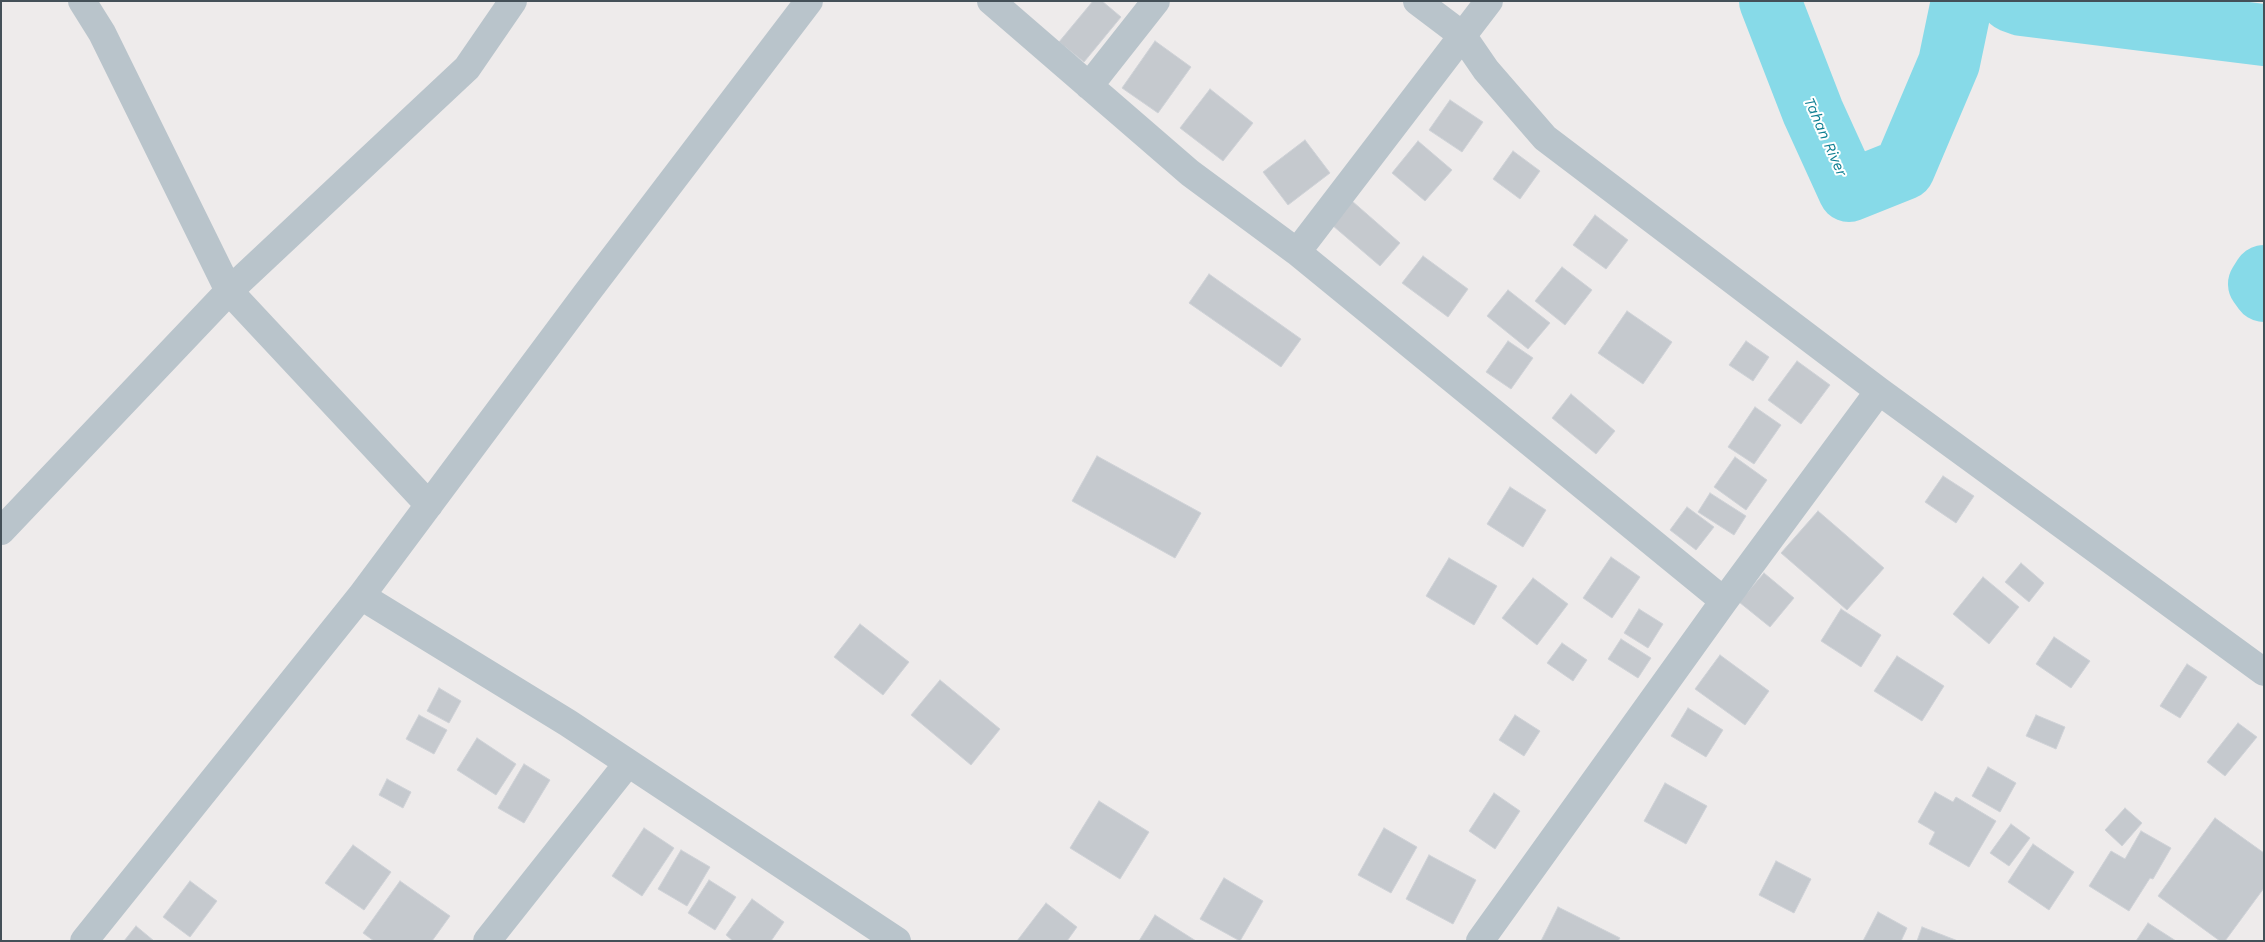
<!DOCTYPE html>
<style>
body{margin:0}
#map{position:relative;width:2265px;height:942px;overflow:hidden;background:#eeebeb;font-family:"Work Sans",sans-serif}
canvas{display:block}
.frame{position:absolute;inset:0;border:2px solid #445058;pointer-events:none}
</style>
<div id="map">
<canvas width="2265" height="942"></canvas>
<div class="frame"></div>
</div>
<script>
const ctx = document.querySelector('canvas').getContext('2d');
ctx.lineJoin = 'round';
const toPath = rows => new Path2D(rows.map(r => 'M' + r).join(''));
function trace(path, color, width, dash) { ctx.strokeStyle = color; ctx.lineWidth = width; ctx.lineCap = dash ? 'butt' : 'round'; ctx.setLineDash(dash || []); ctx.stroke(path); }
function fillPath(path, color) { ctx.fillStyle = color; ctx.fill(path, 'evenodd'); }
function label(font, color, halo, rows, align = 'center') {
  ctx.font = font + ' "Work Sans",sans-serif'; ctx.lineWidth = 4; ctx.setLineDash([]); ctx.textBaseline = 'middle'; ctx.strokeStyle = halo; ctx.fillStyle = color; for (const [text, x, y, turn = 0] of rows) {
    ctx.save(); ctx.translate(x, y); ctx.rotate((+turn || 0) * Math.PI / 180); ctx.textAlign = isNaN(turn) ? turn : align; if (halo) ctx.strokeText(text, 0, 0); ctx.fillText(text, 0, 0); ctx.restore();
  }
}
trace(toPath([
 [1770,1,1813,112,1849,191,1904,169,1949,63,1962,1],
 [2011,1,2022,5,2264,35],
 [2264,276,2259,284,2264,291]
]), '#87dae8', 62);
const building = toPath([
 [1093,1,1102,1,1121,17,1084,62,1059,42,1093,1],
 [1155,41,1191,67,1158,113,1122,88,1155,41],
 [1210,89,1253,123,1223,161,1180,128,1210,89],
 [1450,100,1483,122,1462,152,1429,130,1450,100],
 [1305,140,1330,173,1288,205,1263,172,1305,140],
 [1418,141,1452,170,1425,201,1392,173,1418,141],
 [1513,151,1540,171,1520,199,1493,179,1513,151],
 [1352,201,1400,243,1380,266,1332,225,1352,201],
 [1595,215,1628,240,1606,269,1573,245,1595,215],
 [1423,256,1468,289,1448,317,1402,283,1423,256],
 [1562,267,1592,290,1565,325,1535,301,1562,267],
 [1209,274,1301,339,1281,367,1189,303,1209,274],
 [1508,290,1550,323,1528,349,1487,316,1508,290],
 [1627,311,1672,342,1643,384,1598,353,1627,311],
 [1508,341,1533,358,1511,389,1486,372,1508,341],
 [1746,341,1769,357,1753,381,1729,365,1746,341],
 [1797,361,1830,385,1801,424,1768,400,1797,361],
 [1571,394,1615,431,1596,454,1552,418,1571,394],
 [1755,407,1781,425,1754,464,1728,447,1755,407],
 [1097,456,1201,513,1175,558,1072,501,1097,456],
 [1735,457,1767,480,1746,510,1714,487,1735,457],
 [1943,476,1974,496,1956,523,1925,502,1943,476],
 [1510,487,1546,510,1523,547,1487,524,1510,487],
 [1710,493,1746,516,1734,535,1698,512,1710,493],
 [1687,507,1714,527,1696,550,1670,530,1687,507],
 [1818,511,1884,568,1847,610,1781,553,1818,511],
 [1611,557,1640,577,1612,618,1583,598,1611,557],
 [1449,558,1497,586,1474,625,1426,596,1449,558],
 [2021,563,2044,583,2029,602,2005,582,2021,563],
 [1764,573,1794,598,1770,627,1739,602,1764,573],
 [1983,577,2019,607,1989,644,1953,614,1983,577],
 [1533,578,1568,604,1537,645,1502,618,1533,578],
 [1639,609,1663,624,1648,648,1624,633,1639,609],
 [1841,609,1881,635,1861,667,1821,641,1841,609],
 [860,624,909,662,883,695,834,657,860,624],
 [2054,637,2090,661,2071,688,2036,664,2054,637],
 [1621,639,1651,658,1638,678,1608,659,1621,639],
 [1562,643,1587,660,1573,681,1547,663,1562,643],
 [1720,655,1769,691,1745,725,1695,689,1720,655],
 [1897,656,1944,686,1922,721,1874,691,1897,656],
 [2187,664,2207,677,2180,718,2160,706,2187,664],
 [940,680,1000,729,971,765,911,715,940,680],
 [439,688,461,701,449,723,427,711,439,688],
 [1688,708,1723,730,1706,757,1671,736,1688,708],
 [419,715,447,730,434,754,406,739,419,715],
 [1515,715,1540,731,1524,756,1499,740,1515,715],
 [2036,715,2065,727,2056,749,2026,736,2036,715],
 [2238,723,2257,737,2225,776,2207,762,2238,723],
 [477,738,516,764,496,795,457,770,477,738],
 [524,764,550,780,524,823,498,808,524,764],
 [1988,767,2016,783,2000,812,1972,796,1988,767],
 [387,779,411,792,403,808,379,795,387,779],
 [1665,783,1707,806,1686,844,1644,821,1665,783],
 [1935,792,1953,802,1956,797,1996,821,1969,867,1929,844,1935,832,1918,822,1935,792],
 [1494,793,1520,811,1495,849,1469,831,1494,793],
 [1099,801,1149,832,1120,879,1070,848,1099,801],
 [2125,808,2142,823,2122,846,2105,830,2125,808],
 [2215,818,2264,853,2264,888,2225,941,2220,941,2158,896,2215,818],
 [2011,824,2030,838,2009,866,1990,853,2011,824],
 [644,828,674,848,642,896,612,876,644,828],
 [1384,828,1417,847,1391,893,1358,875,1384,828],
 [2141,831,2171,848,2153,879,2150,878,2129,911,2089,886,2111,851,2125,859,2141,831],
 [2033,844,2074,872,2049,910,2008,882,2033,844],
 [353,845,391,872,364,910,325,883,353,845],
 [681,850,710,867,687,906,658,889,681,850],
 [1429,855,1476,880,1453,924,1406,899,1429,855],
 [1776,861,1811,879,1794,913,1759,895,1776,861],
 [1224,878,1263,901,1240,941,1200,919,1224,878],
 [709,880,736,897,715,930,688,913,709,880],
 [190,881,217,901,190,937,163,917,190,881],
 [400,881,450,916,432,941,374,941,363,933,400,881],
 [752,899,784,922,771,941,733,941,726,935,752,899],
 [1046,903,1077,927,1067,941,1017,941,1046,903],
 [1558,907,1620,938,1618,941,1541,941,1558,907],
 [1878,912,1907,928,1901,941,1863,941,1878,912],
 [1155,915,1196,941,1139,941,1155,915],
 [2148,923,2176,941,2136,941,2148,923],
 [136,926,154,941,124,941,136,926],
 [1922,927,1958,941,1917,941,1922,927]
]);
fillPath(building, '#c5c9ce');
trace(building, '#cfd2d7', 1);
trace(toPath([
 [82,1,102,33,229,291,429,505],
 [991,1,1190,173,1297,252,1724,601],
 [1417,1,1462,35,1486,70,1545,138,1879,391,2264,672],
 [1089,86,1156,1],
 [1297,252,1489,1],
 [1,531,229,291,467,68,513,1],
 [361,596,568,723,897,941],
 [84,941,361,596,586,294,809,1],
 [487,941,628,763],
 [1480,941,1724,601,1879,391]
]), '#b9c4cb', 28);
label('italic 15px', '#0f7f92', '#fff', [
 ["Tahan River",1825,137,66]
]);
</script>
